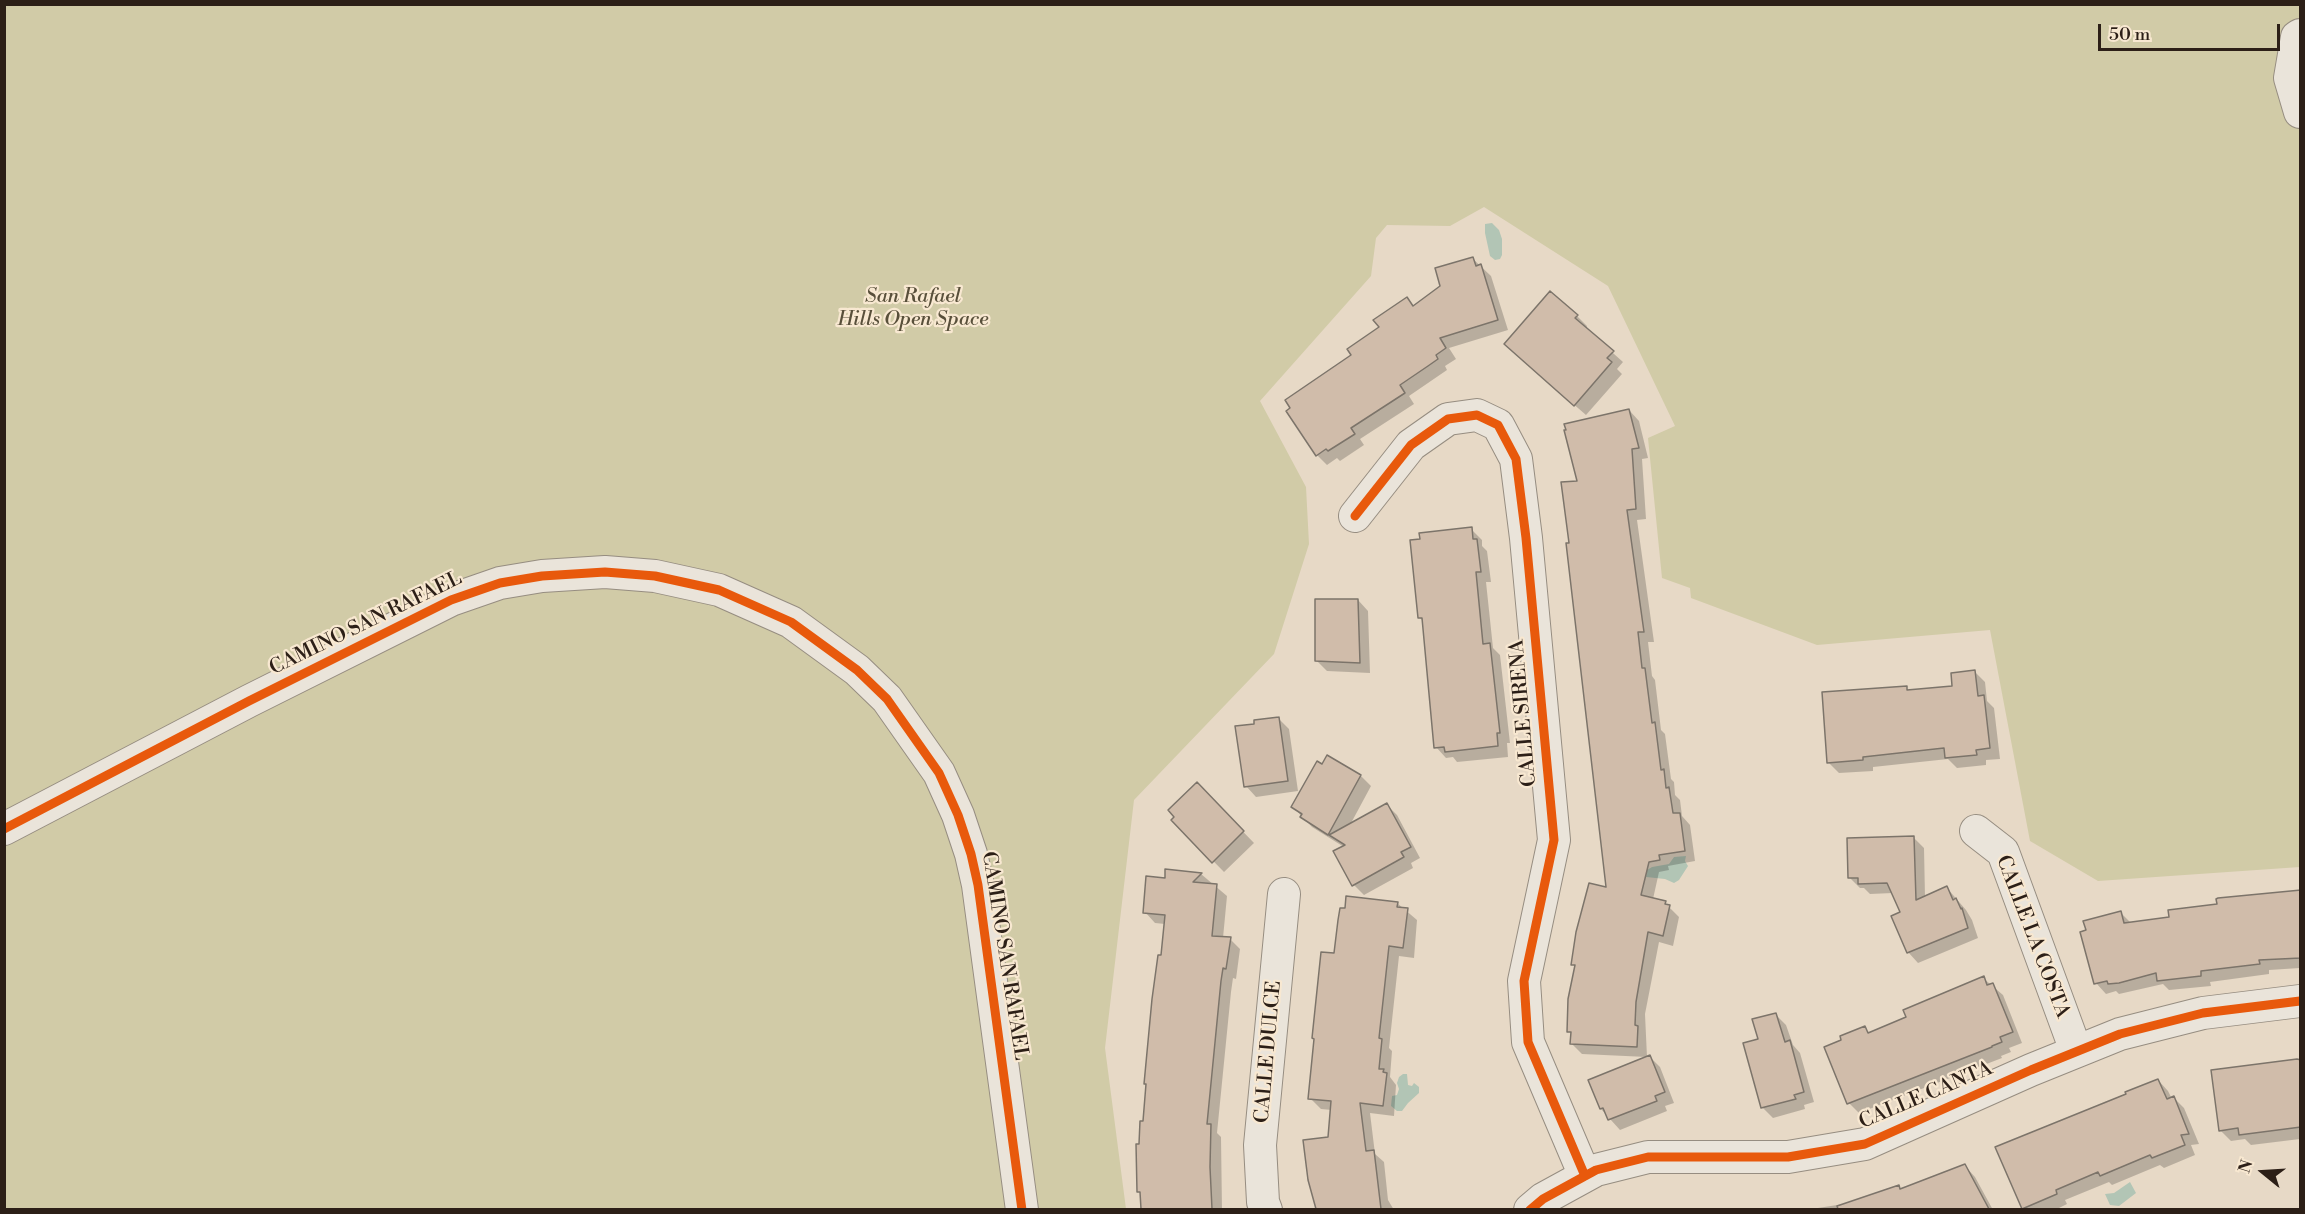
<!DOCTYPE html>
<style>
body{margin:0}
#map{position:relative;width:2305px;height:1214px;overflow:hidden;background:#e7d9c6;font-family:"Libre Bodoni",serif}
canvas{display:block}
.frame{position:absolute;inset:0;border:6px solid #2c1f17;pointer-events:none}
.north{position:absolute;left:2233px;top:1142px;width:60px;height:60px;-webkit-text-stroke:4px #f8e8d1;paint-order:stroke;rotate:288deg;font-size:16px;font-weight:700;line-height:24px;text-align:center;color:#2c1f17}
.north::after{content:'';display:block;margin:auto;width:21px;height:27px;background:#2c1f17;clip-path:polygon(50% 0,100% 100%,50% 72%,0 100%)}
.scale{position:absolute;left:2098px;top:24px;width:182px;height:27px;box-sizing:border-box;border:3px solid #2c1f17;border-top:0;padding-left:8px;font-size:18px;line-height:21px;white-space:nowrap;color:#2c1f17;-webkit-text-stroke:4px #f8e8d1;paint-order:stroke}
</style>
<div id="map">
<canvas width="2305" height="1214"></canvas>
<div class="frame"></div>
<div class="north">N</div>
<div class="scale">50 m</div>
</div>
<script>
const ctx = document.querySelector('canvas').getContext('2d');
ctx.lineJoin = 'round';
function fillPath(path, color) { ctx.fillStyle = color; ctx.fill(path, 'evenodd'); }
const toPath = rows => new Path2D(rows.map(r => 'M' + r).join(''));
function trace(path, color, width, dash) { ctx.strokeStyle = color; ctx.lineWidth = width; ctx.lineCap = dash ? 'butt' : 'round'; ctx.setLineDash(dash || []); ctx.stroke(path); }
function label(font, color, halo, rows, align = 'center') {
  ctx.font = font + ' "Libre Bodoni",serif'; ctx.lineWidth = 4.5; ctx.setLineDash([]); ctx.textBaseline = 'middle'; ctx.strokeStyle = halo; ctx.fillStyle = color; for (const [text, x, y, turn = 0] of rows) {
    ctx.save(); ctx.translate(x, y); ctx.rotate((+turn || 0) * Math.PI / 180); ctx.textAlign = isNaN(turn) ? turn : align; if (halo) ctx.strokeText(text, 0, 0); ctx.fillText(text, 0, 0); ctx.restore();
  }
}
fillPath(toPath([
 [5,5,2300,5,2300,867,2098,881,2030,841,1990,630,1817,645,1691,598,1690,588,1662,578,1648,438,1675,426,1608,286,1484,207,1450,226,1387,225,1376,238,1371,276,1260,401,1306,487,1309,544,1274,654,1134,800,1105,1048,1126,1209,5,1210]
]), '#d1cba7');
fillPath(toPath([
 [1492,223,1499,230,1502,239,1502,255,1500,259,1495,260,1490,256,1485,233,1485,224],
 [1686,856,1685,861,1688,866,1679,880,1674,883,1665,879,1646,877,1647,870,1652,867,1669,864,1674,857],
 [1403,1074,1407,1074,1408,1085,1412,1086,1414,1083,1419,1087,1419,1093,1408,1103,1402,1111,1397,1111,1391,1106,1392,1096,1397,1095,1399,1089,1397,1083,1399,1077],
 [2130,1182,2136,1193,2119,1206,2110,1205,2105,1194,2114,1193]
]), '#b2c5b5');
fillPath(toPath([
 [1472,258,1491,276,1508,330,1449,348,1456,359,1445,366,1447,370,1409,396,1414,404,1360,439,1364,445,1340,461,1337,458,1327,465,1317,455,1353,356,1407,299,1414,307,1442,286],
 [1577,316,1587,326,1586,329,1623,362,1617,369,1622,374,1586,415,1517,355],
 [1629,410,1639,421,1648,458,1642,459,1646,519,1637,520,1654,642,1648,642,1652,676,1655,680,1661,730,1665,734,1671,779,1674,782,1675,795,1680,800,1682,816,1690,825,1695,861,1668,866,1669,870,1659,872,1653,899,1665,903,1679,917,1673,946,1659,942,1645,1014,1647,1057,1582,1054,1572,1044,1572,1034,1569,1031,1576,967,1573,964,1608,889,1570,544,1579,482],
 [1471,529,1482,540,1482,546,1487,551,1491,582,1486,582,1493,648,1500,655,1510,743,1507,743,1508,757,1457,762,1453,757,1446,758,1436,747,1424,622,1420,618],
 [1358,600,1368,611,1370,673,1327,671,1316,660],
 [1975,672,1985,682,1987,701,1994,708,2000,759,1986,760,1986,765,1957,768,1948,759,1873,767,1873,771,1839,773,1828,762,1906,688,1910,692,1954,687],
 [1279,719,1289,729,1298,791,1256,797,1246,786,1256,725],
 [1327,757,1361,776,1371,786,1350,825,1387,805,1397,815,1420,858,1411,863,1413,868,1364,895,1354,885,1344,847,1312,827,1293,807],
 [1197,784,1254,843,1224,872,1173,820],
 [1913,837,1924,848,1925,897,1947,888,1966,910,1972,920,1978,938,1918,963,1908,952,1902,913,1893,893,1870,894,1864,888,1860,888,1849,877],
 [1167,871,1201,874,1227,896,1223,938,1230,939,1240,949,1236,979,1233,978,1231,992,1217,1133,1221,1137,1222,1210,1142,1210,1142,1195,1139,1192,1148,1086,1145,1084,1165,924,1155,923,1145,912,1166,880],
 [2300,891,2300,968,2269,970,2269,974,2210,982,2211,986,2169,990,2163,984,2119,994,2116,991,2106,994,2096,983,2121,913,2131,923,2171,919],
 [1397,903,1417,920,1414,958,1399,956,1389,1048,1392,1051,1390,1077,1396,1085,1394,1116,1370,1113,1375,1154,1384,1162,1388,1200,1394,1210,1316,1210,1305,1142,1329,1138,1332,1110,1321,1109,1310,1098,1336,955],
 [1983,978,2003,995,2022,1043,2009,1048,2011,1052,2001,1056,2002,1058,1859,1113,1849,1103,1843,1040,1864,1028,1870,1033,1908,1017],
 [1776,1015,1786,1025,1793,1045,1800,1053,1814,1102,1804,1105,1805,1109,1773,1118,1762,1107,1760,1040],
 [1650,1057,1660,1067,1674,1103,1665,1106,1667,1111,1620,1130,1601,1109],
 [2300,1061,2300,1139,2251,1145,2245,1139,2231,1141,2220,1130],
 [2158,1080,2168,1091,2172,1099,2174,1098,2184,1108,2199,1144,2191,1145,2195,1155,2164,1168,2160,1165,2112,1185,2109,1182,2065,1200,2067,1204,2055,1210,2023,1208,2127,1095],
 [1965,1166,1975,1177,1993,1210,1805,1210,1850,1203,1899,1187,1902,1190]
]), '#0003');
const building = toPath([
 [1473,257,1476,266,1481,264,1498,320,1440,338,1446,348,1436,355,1438,359,1428,366,1400,385,1405,393,1351,428,1355,434,1328,451,1326,449,1316,456,1286,411,1290,408,1285,400,1351,355,1347,349,1379,327,1373,320,1407,297,1413,306,1440,286,1435,268,1473,257],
 [1550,291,1578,315,1575,318,1614,351,1607,358,1612,362,1574,406,1504,344,1550,291],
 [1629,409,1639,448,1632,449,1636,509,1627,510,1644,632,1638,632,1642,668,1645,668,1652,723,1655,722,1661,770,1664,769,1666,788,1669,787,1673,813,1680,813,1685,851,1659,855,1660,860,1649,862,1641,895,1666,901,1665,904,1670,905,1663,936,1648,932,1636,1002,1635,1025,1638,1026,1637,1047,1570,1044,1571,1032,1567,1032,1568,999,1575,965,1571,965,1576,932,1589,883,1606,887,1566,543,1569,543,1561,482,1577,481,1564,430,1566,430,1564,424,1629,409],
 [1472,527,1473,539,1477,539,1481,572,1476,572,1483,644,1490,643,1500,733,1497,733,1498,746,1445,752,1444,747,1434,748,1422,618,1418,618,1410,540,1420,539,1419,533,1472,527],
 [1315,599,1358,599,1360,663,1315,661,1315,599],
 [1975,670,1978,696,1984,695,1990,748,1976,750,1977,755,1945,758,1944,748,1863,757,1863,760,1827,763,1822,692,1907,686,1907,690,1952,686,1951,673,1975,670],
 [1279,717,1288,781,1244,787,1235,726,1254,724,1254,720,1279,717],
 [1327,755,1361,775,1328,835,1300,817,1302,814,1291,807,1317,761,1322,764,1327,755],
 [1197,782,1244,831,1212,863,1171,820,1174,817,1168,810,1197,782],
 [1387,803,1411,847,1401,852,1404,857,1352,886,1333,851,1345,845,1329,835,1387,803],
 [1914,836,1916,900,1947,886,1953,900,1956,898,1961,909,1962,908,1968,928,1907,953,1891,916,1900,912,1887,883,1858,884,1858,878,1848,878,1847,838,1914,836],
 [1165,869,1202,873,1193,882,1217,884,1212,936,1231,937,1226,969,1223,968,1221,981,1207,1124,1211,1124,1210,1167,1212,1209,1141,1209,1140,1192,1137,1192,1136,1144,1139,1144,1140,1121,1143,1121,1146,1084,1144,1084,1152,999,1158,955,1161,955,1165,915,1143,913,1146,876,1165,878,1165,869],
 [2301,890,2301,958,2259,960,2260,964,2201,971,2201,976,2157,981,2156,973,2119,983,2108,984,2107,981,2094,984,2080,932,2086,930,2083,921,2121,911,2124,923,2169,917,2168,910,2217,904,2216,899,2218,898,2301,890],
 [1346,896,1398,902,1397,907,1408,908,1403,948,1389,946,1379,1038,1382,1039,1379,1069,1384,1069,1383,1072,1387,1073,1383,1106,1360,1103,1366,1151,1374,1150,1381,1209,1316,1209,1308,1180,1303,1140,1328,1137,1331,1101,1308,1099,1314,1039,1312,1038,1321,952,1334,953,1338,920,1340,908,1345,908,1346,896],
 [1984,976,1987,985,1993,983,2013,1032,2000,1037,2002,1042,1992,1046,1992,1047,1847,1104,1824,1047,1841,1040,1840,1036,1865,1026,1868,1033,1906,1017,1903,1010,1984,976],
 [1776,1013,1785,1042,1790,1040,1804,1092,1794,1095,1796,1099,1761,1108,1743,1043,1758,1039,1752,1019,1776,1013],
 [1650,1055,1665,1092,1655,1096,1657,1101,1608,1120,1603,1108,1600,1109,1588,1080,1650,1055],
 [2297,1059,2301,1060,2301,1127,2239,1135,2238,1128,2219,1131,2211,1070,2297,1059],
 [2158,1079,2167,1099,2174,1096,2189,1134,2181,1135,2185,1145,2152,1158,2150,1155,2100,1176,2098,1172,2056,1190,2057,1194,2022,1209,1995,1147,2126,1094,2125,1092,2158,1079],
 [1965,1164,1989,1209,1838,1209,1837,1206,1899,1185,1900,1189,1965,1164]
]);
fillPath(building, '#d0bcaa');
trace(building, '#7c746a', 1.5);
const minor = toPath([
 [2300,35,2297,37,2290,78,2300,112],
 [1355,516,1411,445,1448,419,1477,415,1498,425,1516,459,1526,538,1554,840,1524,981,1528,1042,1585,1176],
 [4,829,249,701,451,600,500,583,542,576,605,572,655,576,719,590,791,622,857,670,887,699,939,773,958,815,971,854,978,885,1022,1210],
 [1976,831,2003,852,2076,1051],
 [1266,1210,1263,1202,1260,1145,1284,894],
 [1530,1210,1543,1199,1596,1170,1648,1157,1788,1157,1865,1144,2031,1070,2120,1034,2203,1013,2300,1001]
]);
trace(minor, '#968d81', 34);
trace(minor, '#eae4da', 32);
trace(toPath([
 [1355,516,1411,445,1448,419,1477,415,1498,425,1516,459,1526,538,1554,840,1524,981,1528,1042,1585,1176],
 [4,829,249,701,451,600,500,583,542,576,605,572,655,576,719,590,791,622,857,670,887,699,939,773,958,815,971,854,978,885,1022,1210],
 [1530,1210,1543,1199,1596,1170,1648,1157,1788,1157,1865,1144,2031,1070,2120,1034,2203,1013,2300,1001]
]), '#e8590c', 9);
label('italic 20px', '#584f3a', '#f8e8d1', [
 ["San Rafael",913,297],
 ["Hills Open Space",913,320]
]);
label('20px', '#2c1f17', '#f8e8d1', [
 ["CAMINO SAN RAFAEL",366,624,-26],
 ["CALLE SIRENA",1524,713,-95],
 ["CALLE LA COSTA",2032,937,69],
 ["CAMINO SAN RAFAEL",1004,956,81],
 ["CALLE DULCE",1269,1052,-85],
 ["CALLE CANTA",1926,1096,-23]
]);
</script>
